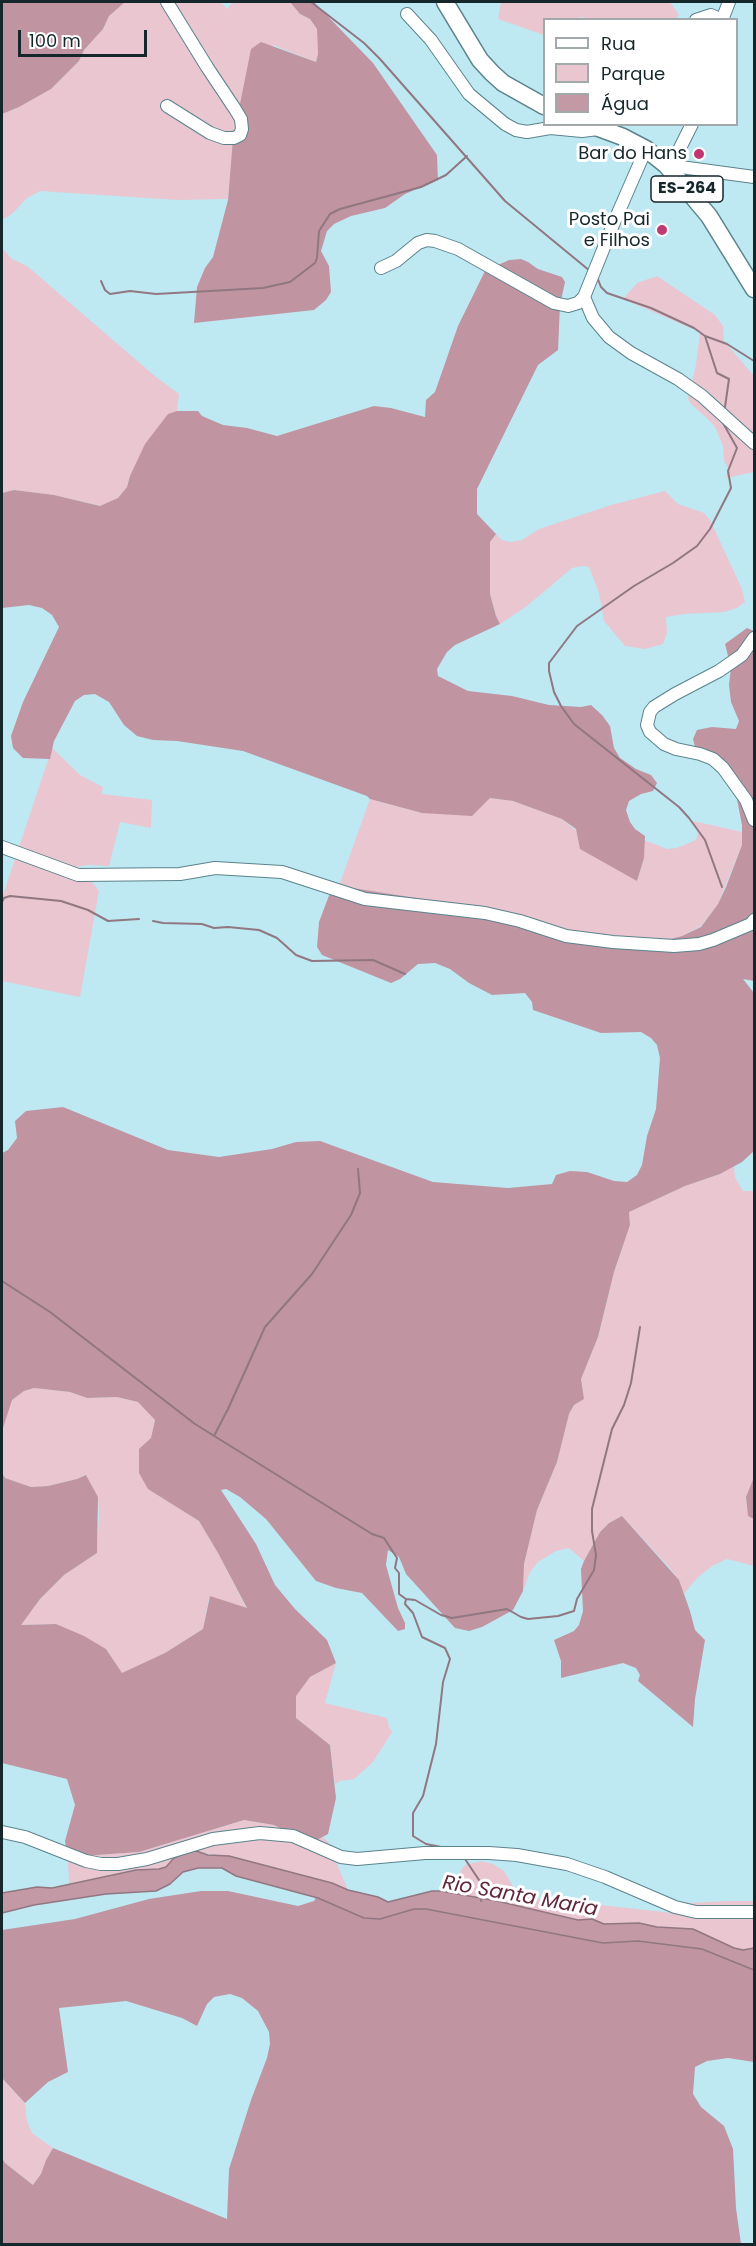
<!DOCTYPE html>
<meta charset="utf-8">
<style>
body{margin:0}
#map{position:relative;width:756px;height:2246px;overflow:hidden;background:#bee9f3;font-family:Poppins,sans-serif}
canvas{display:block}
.frame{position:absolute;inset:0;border:3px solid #16272b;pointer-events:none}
.legend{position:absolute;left:543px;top:18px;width:195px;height:108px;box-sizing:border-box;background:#fff;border:2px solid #a2a9aa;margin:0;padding:8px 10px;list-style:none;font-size:18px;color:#16272b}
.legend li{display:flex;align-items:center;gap:12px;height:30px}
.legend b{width:30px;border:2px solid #a2a9aa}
.scale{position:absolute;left:18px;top:30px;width:129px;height:27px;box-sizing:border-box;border:3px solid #16272b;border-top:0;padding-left:8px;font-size:18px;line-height:21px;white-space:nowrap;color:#16272b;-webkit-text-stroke:4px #fff;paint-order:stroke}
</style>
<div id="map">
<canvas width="756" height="2246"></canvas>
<div class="frame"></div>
<ul class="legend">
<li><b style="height:8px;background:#fff"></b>Rua</li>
<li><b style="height:16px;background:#e9c6d0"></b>Parque</li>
<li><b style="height:16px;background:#c499a6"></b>Água</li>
</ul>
<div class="scale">100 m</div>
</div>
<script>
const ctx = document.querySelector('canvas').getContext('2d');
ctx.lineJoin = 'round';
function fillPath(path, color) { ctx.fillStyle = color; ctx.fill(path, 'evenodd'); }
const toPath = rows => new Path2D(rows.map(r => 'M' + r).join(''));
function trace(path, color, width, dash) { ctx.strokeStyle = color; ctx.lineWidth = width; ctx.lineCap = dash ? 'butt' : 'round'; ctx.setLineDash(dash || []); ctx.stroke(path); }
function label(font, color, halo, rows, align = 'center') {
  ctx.font = font + ' Poppins,sans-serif'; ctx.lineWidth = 6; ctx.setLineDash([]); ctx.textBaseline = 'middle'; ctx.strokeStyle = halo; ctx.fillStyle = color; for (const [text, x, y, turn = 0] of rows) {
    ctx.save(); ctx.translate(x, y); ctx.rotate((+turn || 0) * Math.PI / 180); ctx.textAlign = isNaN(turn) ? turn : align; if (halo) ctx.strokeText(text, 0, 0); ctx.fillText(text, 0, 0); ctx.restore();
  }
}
fillPath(toPath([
 [125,2,221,2,227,9,233,2,290,2,300,14,310,19,317,29,318,54,316,62,273,45,232,158,228,199,177,200,40,191,27,198,12,214,2,220,2,114,19,107,51,89,79,61,84,50,103,29,109,16],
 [501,2,670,2,679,15,674,20,596,20,580,17,577,19,544,20,544,35,498,19],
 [2,248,12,259,27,266,156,377,179,394,177,411,168,414,130,476,127,487,118,498,101,506,54,495,14,490,2,493],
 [657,276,715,315,723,326,724,341,754,376,754,472,726,478,728,468,724,461,723,446,715,427,708,419,691,404,688,398,696,365,700,332,623,299,637,283],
 [665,491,678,504,704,513,710,520,742,589,745,602,737,608,724,612,684,614,666,617,667,633,663,644,645,649,625,646,604,621,599,593,589,567,582,566,572,568,527,606,500,624,496,616,490,594,490,542,496,534,502,540,510,542,522,540,539,529,611,505],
 [52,748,80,775,103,787,102,794,152,800,151,828,120,822,109,866,87,865,77,867,76,873,93,883,99,891,80,997,2,981,2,898],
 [490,798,513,801,562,819,637,881,644,858,644,840,667,849,677,848,696,840,698,833,693,821,742,832,742,845,718,904,701,926,682,936,663,941,574,932,474,907,339,886,370,799,422,813],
 [734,1166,735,1177,743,1191,754,1191,754,1477,746,1497,748,1516,754,1519,754,1566,727,1559,712,1566,697,1578,684,1594,679,1580,668,1566,622,1516,609,1523,600,1532,584,1561,569,1548,556,1551,538,1562,530,1572,523,1591,524,1564,537,1510,557,1462,569,1414,574,1405,584,1399,581,1379,598,1337,614,1272,630,1225,629,1212,685,1186,720,1174],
 [34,1388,70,1392,87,1398,117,1397,138,1402,155,1419,151,1438,149,1489,199,1521,218,1553,247,1609,209,1598,203,1629,165,1653,122,1674,106,1649,56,1624,20,1625,40,1599,64,1575,97,1553,99,1516,98,1497,86,1475,77,1479,48,1486,31,1487,5,1478,2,1473,2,1431,6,1415,12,1400,24,1391],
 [336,1663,325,1703,387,1718,389,1727,392,1732,373,1762,354,1779,340,1781,335,1784,330,1745,296,1718,295,1696,310,1677],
 [244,1820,274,1825,299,1837,317,1840,323,1837,341,1855,334,1857,348,1890,332,1883,244,1860,199,1852,172,1860,166,1867,159,1869,136,1870,69,1884,68,1857,139,1852],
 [482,1861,493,1864,504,1871,515,1890,527,1897,673,1913,679,1901,691,1903,726,1901,754,1901,754,1948,743,1950,734,1948,693,1929,657,1927,639,1923,604,1924,592,1919,578,1920,497,1901,456,1894,456,1885,461,1870,465,1865],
 [2,2078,25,2103,27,2121,32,2133,53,2148,46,2160,41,2174,33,2185,5,2163,2,2158]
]), '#e9c6d0');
fillPath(toPath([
 [2,2,125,2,109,16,103,29,84,50,79,61,51,89,19,107,2,114],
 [290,2,314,2,373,63,437,155,438,180,405,194,385,208,351,216,334,224,327,231,321,251,329,266,331,292,326,300,314,310,194,323,197,287,205,268,213,257,228,200,233,139,251,49,261,42,316,62,318,54,317,29,310,19,300,14],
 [521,259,528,262,538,269,562,277,565,282,560,305,558,350,538,365,477,489,477,514,496,534,490,542,490,594,496,616,500,624,455,645,447,652,437,669,438,676,468,691,512,696,549,705,581,707,591,705,602,715,610,726,614,748,620,758,636,769,651,775,657,783,653,791,641,794,629,801,626,810,630,822,635,829,645,836,644,858,637,881,580,849,576,829,562,819,513,801,490,798,472,816,422,813,370,799,367,796,243,751,177,741,153,740,137,736,124,725,109,702,95,694,84,695,75,701,54,741,50,759,23,758,13,748,11,736,23,702,59,627,52,615,42,608,29,605,2,608,2,493,14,490,54,495,100,506,118,498,127,487,130,476,145,444,168,414,177,411,198,411,202,416,223,425,247,428,277,436,374,406,391,408,425,417,426,400,435,392,458,326,485,271,509,260],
 [747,628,754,631,754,981,743,979,754,993,754,1151,742,1162,720,1174,685,1186,629,1212,630,1225,614,1272,598,1337,581,1379,584,1399,574,1405,569,1414,557,1462,537,1510,524,1564,523,1591,513,1610,482,1627,469,1631,455,1628,406,1574,399,1557,388,1550,386,1565,398,1608,405,1623,405,1629,398,1631,362,1593,336,1588,316,1581,266,1519,240,1497,226,1489,221,1490,256,1544,275,1585,295,1609,327,1640,336,1663,310,1677,296,1696,296,1718,330,1745,336,1798,328,1834,317,1840,299,1837,274,1825,244,1820,139,1852,68,1857,65,1841,75,1805,67,1779,2,1763,2,1473,5,1478,31,1487,48,1486,77,1479,86,1475,98,1497,97,1553,64,1575,40,1599,21,1625,56,1624,84,1636,106,1649,122,1673,165,1653,203,1629,210,1596,247,1608,218,1553,199,1521,148,1489,139,1473,139,1449,151,1438,155,1420,138,1402,117,1397,87,1398,70,1392,34,1388,24,1391,12,1400,2,1431,2,1153,8,1150,17,1138,15,1121,26,1111,63,1107,168,1150,219,1157,272,1149,296,1142,320,1141,433,1182,508,1188,552,1184,556,1175,570,1171,587,1172,614,1181,627,1182,637,1175,642,1165,647,1136,656,1109,660,1058,657,1045,651,1038,641,1032,601,1033,533,1010,532,1002,525,993,492,995,469,983,450,969,435,963,418,964,400,979,391,983,322,955,317,947,319,922,333,885,474,907,574,932,663,941,682,936,701,927,718,904,726,887,742,845,742,825,734,784,696,751,693,739,697,730,712,727,736,729,739,721,731,702,729,685,731,668,725,644],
 [754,1477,754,1519,748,1516,746,1497],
 [622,1516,679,1580,690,1611,695,1630,705,1640,695,1699,693,1727,638,1681,640,1675,636,1668,623,1663,561,1678,561,1661,554,1640,574,1631,579,1625,583,1611,581,1569,584,1561,600,1532,609,1523],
 [201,1891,228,1891,298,1906,314,1901,316,1897,364,1918,380,1919,414,1909,426,1909,603,1943,638,1941,702,1949,754,1970,754,2062,728,2058,707,2061,695,2067,693,2094,701,2107,724,2126,733,2149,736,2208,741,2244,2,2244,2,2158,5,2163,33,2185,41,2174,46,2160,53,2148,227,2219,229,2169,251,2100,267,2058,270,2044,269,2032,258,2011,242,1998,230,1994,214,1997,207,2004,197,2026,182,2018,126,2001,59,2008,68,2072,48,2082,25,2103,2,2078,2,1930,75,1919,149,1899]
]), '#c094a1');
const water = toPath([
 [196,1851,208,1855,229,1856,332,1883,348,1890,378,1897,388,1902,432,1891,441,1891,497,1901,578,1920,592,1919,604,1924,639,1923,657,1927,693,1929,734,1948,743,1950,754,1948,754,1970,702,1949,638,1941,603,1943,426,1909,414,1909,380,1919,364,1918,318,1898,236,1876,222,1868,198,1868,183,1872,170,1884,156,1891,106,1894,34,1905,2,1913,2,1893,37,1887,52,1888,136,1870,159,1869,166,1867,174,1858,188,1852,196,1851]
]);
fillPath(water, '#c499a6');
trace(water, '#907781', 1.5);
trace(toPath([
 [311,2,364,43,380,59,505,201,590,271],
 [597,277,601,287,607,293,651,308,694,328,705,336,727,344,754,361],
 [101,281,105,290,110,294,130,291,156,294,263,288,290,282,315,263,317,258,319,231,330,214,340,209,421,187,446,175,467,156],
 [705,336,717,373,729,379,725,407],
 [722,887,705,840,689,818,679,807,574,724,561,706,554,692,549,671,549,663,577,626,634,586,673,563,697,546,710,529,731,488,728,471,737,448,723,423],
 [2,902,4,898,10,896,61,901,88,910,108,921,139,919],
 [153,921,163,923,202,924,214,928,228,927,259,930,277,938,296,955,312,961,373,960,405,974],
 [2,1281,50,1312,195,1424,372,1534,384,1538,397,1558,395,1568,399,1573,399,1594,406,1599,415,1600,441,1615,452,1618,507,1609,521,1617,528,1619,558,1616,574,1611,577,1599,594,1570,596,1555,592,1531,592,1509,612,1429,624,1405,631,1383,640,1327],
 [214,1436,228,1409,265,1327,312,1274,351,1215,360,1193,358,1169],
 [406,1599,405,1604,413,1613,422,1637,445,1648,450,1659,443,1682,436,1744,423,1796,413,1813,413,1836,426,1844,441,1847],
 [465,1859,481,1883,483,1892,481,1901]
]), '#907781', 2);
const minor = toPath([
 [407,14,431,40,469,94,505,124,516,130,527,132,550,128,582,131,598,129],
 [696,20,711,15,722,20],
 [722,20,729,2],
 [167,106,210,133,224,138,234,138,240,135,242,129,241,119,235,109,207,67,167,2],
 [666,165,754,177],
 [666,165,678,152,692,124],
 [381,268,396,261,418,243,427,240,435,241,458,249,554,303,568,306,578,303,584,297,615,220,646,149],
 [584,297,593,318,609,337,631,353,678,379,702,396,754,443],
 [754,638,742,655,719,671,675,694,654,707,650,712,647,725,650,732,664,744,676,749,700,754,713,759,723,768,746,800,754,820],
 [2,847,78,875,180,874,215,868,282,872,365,899,485,913,520,921,566,936,613,942,674,946,699,944,713,940,751,924,754,920],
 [2,1832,25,1837,86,1861,101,1864,118,1864,147,1859,213,1839,260,1833,293,1836,341,1857,357,1859,425,1853,489,1853,517,1855,567,1864,605,1877,675,1907,696,1912,754,1912]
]);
const major = toPath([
 [445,2,480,60,492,73,503,83,544,106],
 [588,124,623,137,646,149,666,165,709,216,754,289]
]);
trace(minor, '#5b838c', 14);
trace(major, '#5b838c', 19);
trace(minor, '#fff', 12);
trace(major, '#fff', 16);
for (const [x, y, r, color] of [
 [699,154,6,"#c03772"],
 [662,230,6,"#c03772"]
]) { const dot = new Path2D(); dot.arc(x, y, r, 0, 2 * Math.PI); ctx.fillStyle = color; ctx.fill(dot); trace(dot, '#fff', 2); }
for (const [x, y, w] of [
 [687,189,72]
]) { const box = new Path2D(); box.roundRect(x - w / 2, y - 13, w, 26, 4.5); ctx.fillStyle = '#fff'; ctx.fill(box); trace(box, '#16272b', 1.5); }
label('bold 16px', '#16272b', null, [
 ["ES-264",687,189]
]);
label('18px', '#16272b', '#fff', [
 ["Bar do Hans",687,154],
 ["Posto Pai",650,220],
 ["e Filhos",650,241]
], 'right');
label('italic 20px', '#60283d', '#fff', [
 ["Rio Santa Maria",520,1897,10]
]);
</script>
